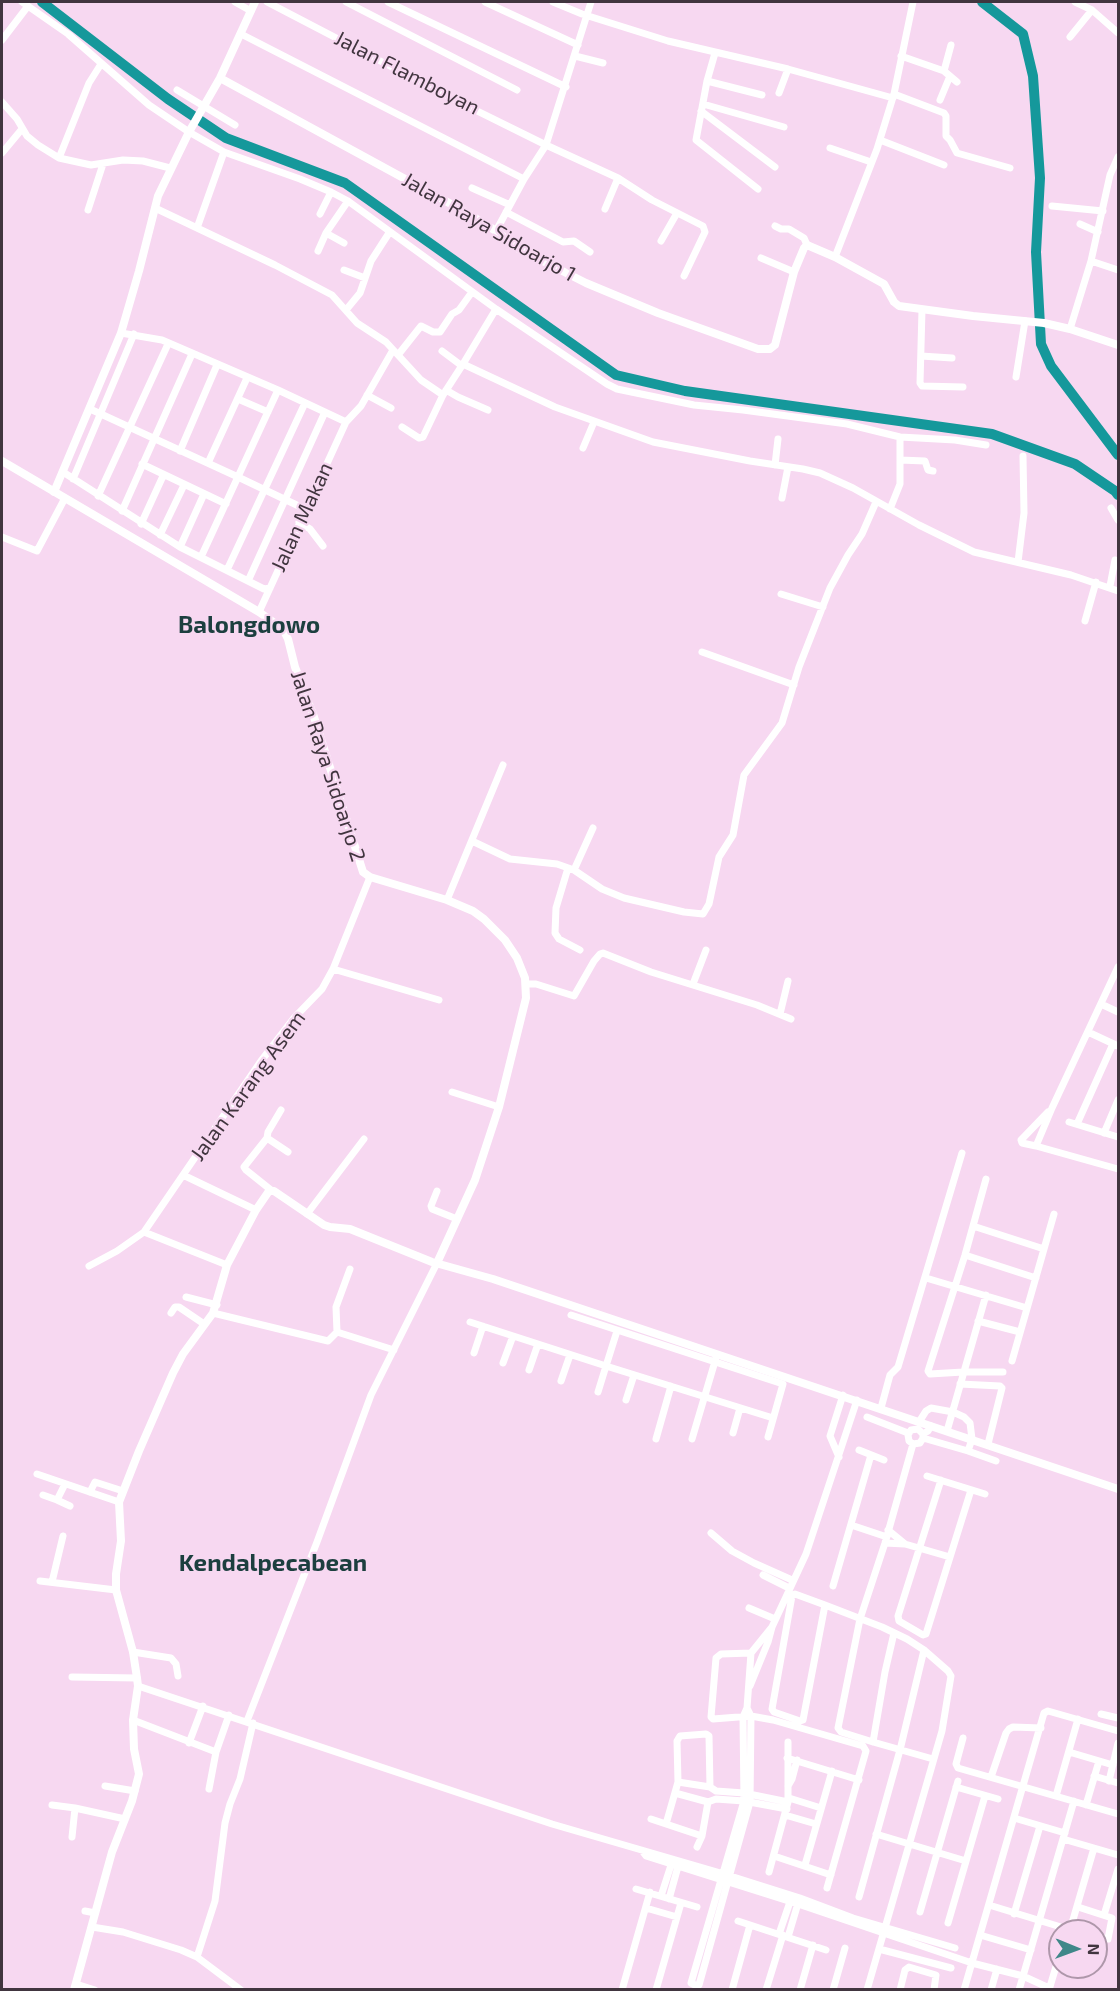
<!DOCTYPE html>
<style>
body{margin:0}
#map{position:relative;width:1120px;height:1991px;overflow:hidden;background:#f7d8f1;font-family:"Exo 2",sans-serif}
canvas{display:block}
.frame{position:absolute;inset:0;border:3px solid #41353f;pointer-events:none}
.north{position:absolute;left:1048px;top:1919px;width:60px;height:60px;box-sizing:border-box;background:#f7d8f1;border:2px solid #ae97aa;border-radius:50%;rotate:91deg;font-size:16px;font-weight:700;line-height:24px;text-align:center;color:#41353f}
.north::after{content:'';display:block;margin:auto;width:21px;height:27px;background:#3f8789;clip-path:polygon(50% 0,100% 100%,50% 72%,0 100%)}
</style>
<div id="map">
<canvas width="1120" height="1991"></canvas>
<div class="frame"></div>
<div class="north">N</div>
</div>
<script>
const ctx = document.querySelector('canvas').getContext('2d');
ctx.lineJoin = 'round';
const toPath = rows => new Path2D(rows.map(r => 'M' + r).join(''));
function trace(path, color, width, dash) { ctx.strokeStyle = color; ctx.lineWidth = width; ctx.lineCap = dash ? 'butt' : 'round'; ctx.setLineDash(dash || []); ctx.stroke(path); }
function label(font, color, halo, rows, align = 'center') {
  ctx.font = font + ' "Exo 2",sans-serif'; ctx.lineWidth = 4.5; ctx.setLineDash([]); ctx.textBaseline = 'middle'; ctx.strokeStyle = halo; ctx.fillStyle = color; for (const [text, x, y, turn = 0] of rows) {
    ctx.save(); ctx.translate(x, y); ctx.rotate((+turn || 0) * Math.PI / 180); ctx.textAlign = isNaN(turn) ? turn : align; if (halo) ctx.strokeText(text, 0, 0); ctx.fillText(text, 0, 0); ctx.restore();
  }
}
trace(toPath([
 [42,2,168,99,226,138,345,183,616,375,685,391,992,434,1075,464,1115,491,1118,495],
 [982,2,1023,34,1033,76,1040,178,1036,252,1041,344,1051,366,1118,455]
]), '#15989b', 10);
trace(toPath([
 [22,2,68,34,149,105,189,132,224,152,300,179,331,192,348,201,496,309,607,384,617,389,694,405,743,410,847,424,900,437,955,440,986,445],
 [235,2,251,11],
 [267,2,459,102,546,145,618,178,652,200,703,226,705,232,684,276],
 [346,2,517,90],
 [388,2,566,87],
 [485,2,578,45],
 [553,2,582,14,668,41,788,69,893,98],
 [1075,2,1092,10,1118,33],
 [241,34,524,179],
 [1070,37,1092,10],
 [2,40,28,6],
 [715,53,707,81,696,140,758,189],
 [575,56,603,63],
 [901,56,944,71,957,82],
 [944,71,951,45],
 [707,81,762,95],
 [177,90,235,125],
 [779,93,788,69],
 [894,94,944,113,946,116,946,136,950,140,957,153,1010,168],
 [940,100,950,76],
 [2,102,17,119,27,136,38,145,59,158,91,165,123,160,143,161,170,168],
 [703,104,784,127],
 [701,111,775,167],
 [880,140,944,165],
 [830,148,871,162],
 [2,153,22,129],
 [59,158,89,83,101,64],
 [472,188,510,205],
 [1052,206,1103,211],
 [155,208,275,265,332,295,357,323,386,342,421,380,443,395,463,364,555,407,653,442,750,461,803,469,820,473,853,488,919,525,974,552,1071,575,1118,591],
 [605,209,618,178],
 [88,210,103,164],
 [506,212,563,242,574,241,590,252],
 [320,214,331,192],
 [1080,224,1098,232],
 [775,226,781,229,789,229,804,238,807,245],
 [197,228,224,152],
 [496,231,524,179,546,145,591,2],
 [326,233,344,243],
 [661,241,677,213],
 [318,251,326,233,348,201],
 [835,257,877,149,894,94,913,2],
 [761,258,794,272],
 [1091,261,1118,270],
 [344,270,365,278],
 [346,310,360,293,371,261,389,233],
 [922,310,920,383,922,386,963,387],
 [1070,329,1091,261,1110,175,1118,157],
 [121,333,162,340,278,390,346,422],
 [442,351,462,366],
 [398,355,421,326,433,332,440,332,452,314,459,310,472,292],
 [921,356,952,358],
 [463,364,496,309],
 [1016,377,1025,321],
 [446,390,458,397,488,410],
 [367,395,391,408],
 [238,399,268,412],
 [90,409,238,477,305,509],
 [402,427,419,438,423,437,443,395],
 [583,448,594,422],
 [180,451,217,365],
 [900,460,925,461,928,470,933,471],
 [208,463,247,378],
 [142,464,226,504],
 [775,465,778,439],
 [63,472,180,547,264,589,270,588],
 [73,479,134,334],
 [98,496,168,344],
 [782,498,788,467],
 [1111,508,1118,520],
 [890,509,900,484,900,437],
 [122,511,192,354],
 [299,522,310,529,323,546],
 [141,524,163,476],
 [160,535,184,485],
 [2,537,37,551,65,498],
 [180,547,204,494],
 [201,557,278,390],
 [1018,562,1024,513,1023,456],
 [227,570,305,403],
 [248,581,325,412],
 [1110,586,1115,560],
 [781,594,823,607],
 [259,612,346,422,361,406,393,350],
 [1085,621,1096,582],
 [702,652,794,685],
 [472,841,510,859,557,864,574,870,602,889,624,898,684,912,703,914,709,904,719,857,733,835,744,775,782,723,799,667,830,588,848,555,862,534,876,502],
 [568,868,556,908,555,933,559,939,580,950],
 [574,870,593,828],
 [447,900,503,765],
 [1118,967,1052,1108,1036,1146,1118,1169],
 [333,969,439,1000],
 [526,984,536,984,574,996,594,961,600,954,603,953,651,972,757,1005,791,1019],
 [693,984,706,950],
 [1101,1004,1118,1012],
 [780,1014,788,981],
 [1088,1032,1118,1046],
 [452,1092,499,1107],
 [1069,1122,1118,1137],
 [1077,1124,1113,1044],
 [1104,1133,1118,1100],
 [267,1138,288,1152],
 [1036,1146,1022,1143,1021,1140,1048,1112],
 [183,1175,256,1210],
 [986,1179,965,1255,928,1371,930,1374,963,1372,1003,1372],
 [271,1190,246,1170,244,1167,267,1138,268,1132,281,1110],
 [437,1191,431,1206,432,1209,457,1219],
 [307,1214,364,1139],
 [973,1226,1044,1249],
 [144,1232,227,1265],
 [965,1255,1036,1278],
 [89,1266,117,1251,144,1232,261,1061,294,1018,322,989,333,969,370,877],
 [926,1278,1027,1308],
 [186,1297,217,1305],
 [171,1313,175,1307,179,1307,204,1324],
 [213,1313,328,1341,337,1332,336,1307,350,1269],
 [571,1315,783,1384,768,1437],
 [978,1321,1020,1332],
 [470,1322,606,1366,617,1331],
 [337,1332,394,1350],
 [474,1353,483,1326],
 [1012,1361,1054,1214],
 [503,1363,513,1336],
 [529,1370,538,1344],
 [561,1381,570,1355],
 [960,1384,1000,1386,1002,1388,988,1444],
 [598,1392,606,1366,773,1418],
 [626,1400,634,1375],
 [881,1408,890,1375,898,1367,962,1153],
 [867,1417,908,1433],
 [919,1422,926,1411,931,1408,953,1412,964,1417,970,1423,972,1439,968,1451],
 [947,1431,986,1295],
 [733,1433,740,1408],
 [923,1434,918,1429,911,1430,908,1435,909,1441,913,1444,920,1443,923,1438,923,1434,928,1431,931,1426],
 [923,1438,968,1451,996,1461],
 [656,1439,671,1386],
 [692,1439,716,1358],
 [913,1444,885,1543,860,1619,838,1728,841,1732,873,1742,933,1759],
 [859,1450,884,1460],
 [839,1457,830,1436,843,1395],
 [37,1474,119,1502],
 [927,1476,985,1494],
 [941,1480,898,1616,899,1621,923,1635,926,1634,971,1490],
 [90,1492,95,1482,123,1491],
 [43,1495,57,1500,65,1484],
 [57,1500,70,1506],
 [851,1525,887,1537],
 [711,1533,732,1551,754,1563,792,1580],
 [885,1543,905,1544,888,1530],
 [905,1544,950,1557],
 [763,1575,789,1588],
 [40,1581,116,1590],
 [52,1582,63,1536],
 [833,1586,871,1455],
 [825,1605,803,1720,800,1721,774,1712,772,1709,792,1596,795,1594,825,1605,882,1627,907,1639,924,1650,948,1671,951,1676,942,1731,867,1990],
 [749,1608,775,1619],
 [133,1652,171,1658,176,1664,178,1676],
 [751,1653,721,1654,716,1658,711,1717,713,1719,751,1716,773,1720,863,1746,866,1751,827,1888],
 [72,1677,137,1678],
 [138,1686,552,1824,724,1874,800,1898,853,1918,955,1948],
 [750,1686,768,1642,772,1627,806,1554,857,1400],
 [747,1708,751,1716,750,1802,699,1985,697,1986,691,1983,744,1801,743,1717,747,1708,751,1653,772,1627],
 [1101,1714,1118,1718],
 [133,1720,216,1752],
 [247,1721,317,1542,371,1395,437,1263],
 [963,1738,956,1764,958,1768,1118,1814],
 [873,1742,885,1672,894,1633],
 [189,1743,203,1706],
 [1069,1752,1113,1765],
 [787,1758,859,1780],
 [1094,1776,1118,1783],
 [991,1777,1006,1733,1009,1729,1013,1727,1041,1728],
 [1109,1781,1118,1743],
 [678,1782,710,1787,716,1791,744,1793,788,1802],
 [105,1786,135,1791],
 [788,1786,792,1779,797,1760],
 [956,1787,998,1799],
 [209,1789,216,1752,229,1715],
 [675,1793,708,1802,716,1799,744,1801,787,1809],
 [1056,1796,1078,1719],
 [789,1798,821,1808],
 [52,1805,75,1808],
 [1086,1805,1099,1761],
 [785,1815,816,1824],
 [1014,1818,1065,1833],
 [651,1819,702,1836],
 [666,1824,678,1782,677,1741,680,1736,706,1734,709,1736,710,1787],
 [876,1834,966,1861],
 [72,1837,75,1808,125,1819],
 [1063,1839,1118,1855],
 [697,1847,702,1836,708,1802],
 [643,1852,646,1856,798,1904,972,1963,1023,1976,1049,1988],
 [774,1856,831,1875],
 [805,1865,832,1771],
 [769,1872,788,1802,788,1742],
 [636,1889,697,1907],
 [661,1896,672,1862],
 [859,1897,900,1750,924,1650],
 [669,1899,679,1863],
 [989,1905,1074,1931],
 [1078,1907,1112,1918,1108,1939,1096,1937],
 [646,1908,677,1917],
 [85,1911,95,1913],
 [920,1912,958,1781],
 [1014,1914,1040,1826],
 [1104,1915,1118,1869],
 [738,1921,826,1950],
 [948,1923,985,1796],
 [92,1927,123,1932,181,1950,197,1957,241,1990],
 [1070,1930,1094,1848],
 [779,1934,791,1899],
 [980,1935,1031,1950],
 [788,1937,799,1900],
 [879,1949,951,1968],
 [197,1957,215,1901,225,1823,230,1804,240,1779,253,1723],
 [76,1984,95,1990],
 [622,1990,650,1892],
 [656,1990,681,1903],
 [732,1990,750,1925],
 [766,1990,783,1935],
 [800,1990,813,1945],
 [833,1990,845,1948],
 [900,1990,905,1970,909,1967,936,1975,934,1990],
 [964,1990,1044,1713,1048,1711,1118,1731],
 [991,1990,997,1969],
 [1019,1990,1074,1801],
 [1049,1990,1060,1953]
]), '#fff', 7);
trace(toPath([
 [220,78,462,210,496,231,519,249,586,283,658,313,758,349,770,349,775,345,794,272,804,248,807,245,835,257,884,284,894,302,899,306,973,316,1044,323,1070,329,1118,345],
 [2,461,259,612,283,629,288,639,295,667,314,717,363,872,370,877,447,900,473,911,484,919,505,940,517,958,525,978,526,998,499,1107,475,1180,437,1263],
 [54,492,121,333,139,271,158,196,189,132,220,78,255,2],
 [74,1990,112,1852,132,1801,139,1774,134,1749,133,1720,138,1686,137,1678,133,1652,116,1590,116,1574,121,1541,119,1502,139,1451,173,1373,183,1354,213,1313,227,1265,256,1210,269,1191,274,1191,324,1225,330,1227,350,1229,432,1262,493,1279,1118,1489]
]), '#fff', 8);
label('21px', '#41353f', '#f7d8f1', [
 ["Jalan Flamboyan",407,73,27],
 ["Jalan Raya Sidoarjo 1",489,227,30],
 ["Jalan Makan",302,517,-65],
 ["Jalan Raya Sidoarjo 2",328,766,72],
 ["Jalan Karang Asem",248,1086,-54]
]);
label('bold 24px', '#1c3f3f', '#f7d8f1', [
 ["Balongdowo",249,625],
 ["Kendalpecabean",273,1563]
]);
</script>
